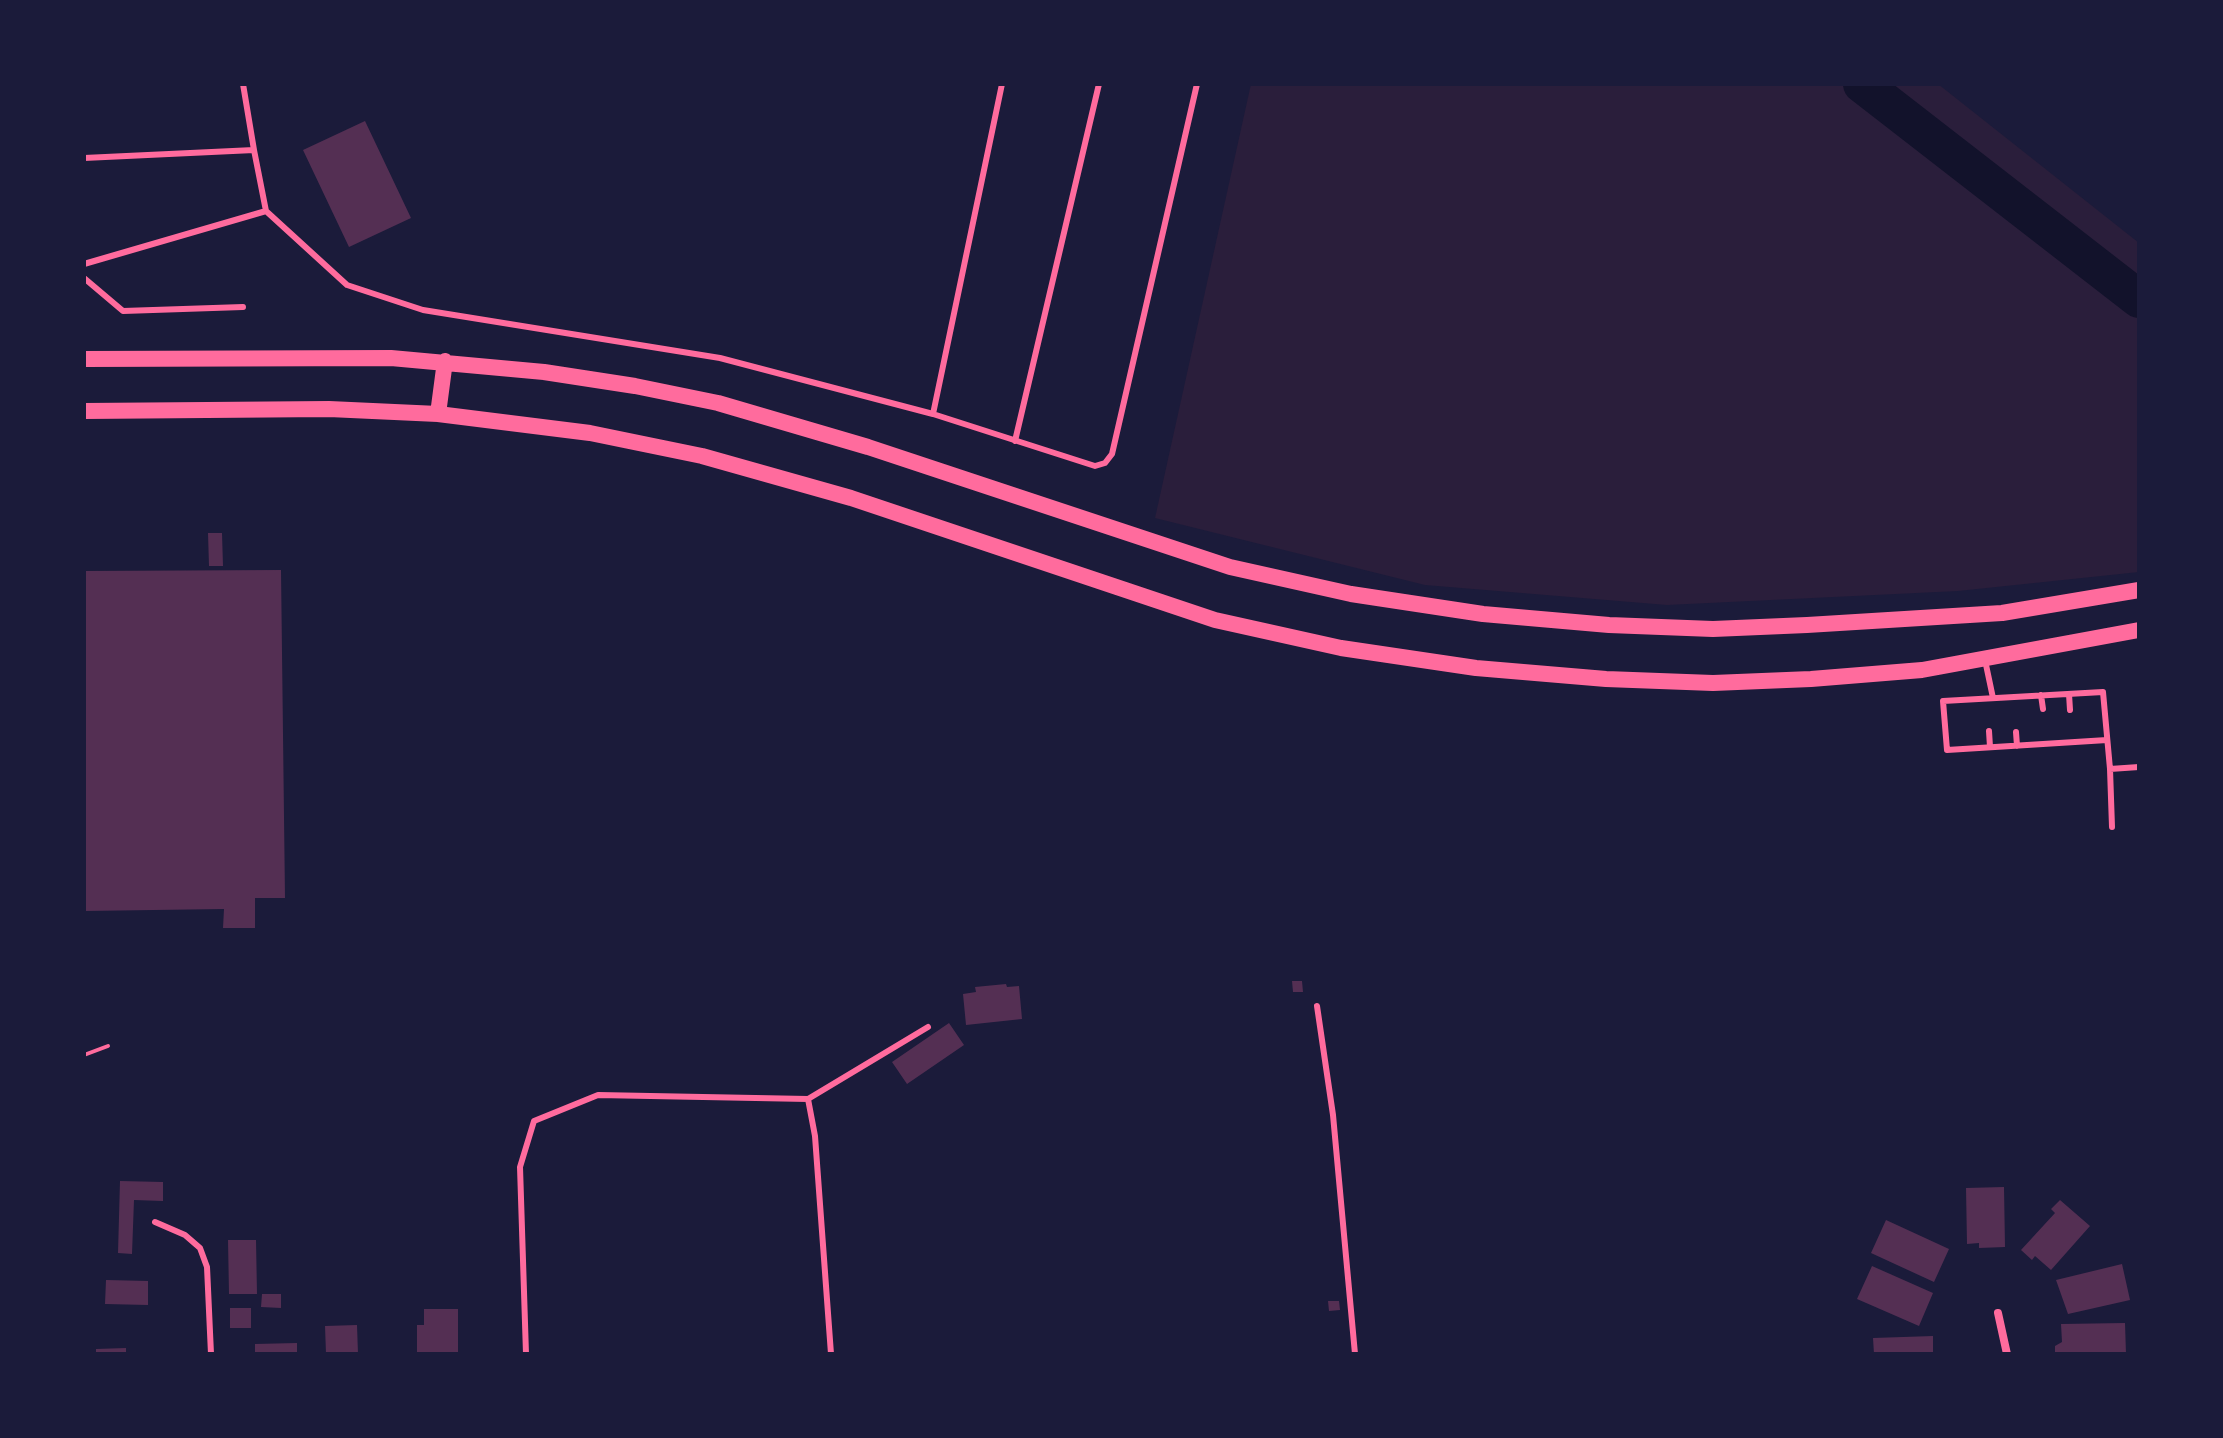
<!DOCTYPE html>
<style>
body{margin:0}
#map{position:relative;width:2223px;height:1438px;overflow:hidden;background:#1b1b3a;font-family:"Playfair Display",serif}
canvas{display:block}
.frame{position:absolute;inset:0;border:86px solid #1b1b3a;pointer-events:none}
</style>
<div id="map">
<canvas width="2223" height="1438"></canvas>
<div class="frame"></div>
</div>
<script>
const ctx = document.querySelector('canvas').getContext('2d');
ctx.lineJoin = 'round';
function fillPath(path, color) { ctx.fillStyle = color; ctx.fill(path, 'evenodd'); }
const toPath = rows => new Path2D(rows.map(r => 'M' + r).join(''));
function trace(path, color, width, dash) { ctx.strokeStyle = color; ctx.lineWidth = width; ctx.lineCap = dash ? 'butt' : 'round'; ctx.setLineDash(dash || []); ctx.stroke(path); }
fillPath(toPath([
 [1251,84,1938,84,2139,243,2139,572,1958,591,1667,605,1425,585,1155,518]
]), '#2a1e3b');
trace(toPath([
 [1862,84,2139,299]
]), '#12122b', 38);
fillPath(toPath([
 [365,121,411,218,349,247,303,150],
 [208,533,222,533,223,566,209,566],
 [281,570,285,898,255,898,255,928,223,928,224,909,84,911,84,571],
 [1292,981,1302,981,1303,992,1293,992],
 [1006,984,1007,987,1019,986,1022,1019,966,1025,963,994,976,992,975,987],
 [949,1023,964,1045,907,1084,892,1062],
 [120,1181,163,1182,163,1201,134,1200,132,1254,118,1253],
 [2004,1187,2005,1247,1979,1248,1979,1243,1967,1244,1966,1188],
 [2060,1200,2090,1226,2051,1270,2035,1256,2032,1260,2021,1250,2055,1213,2051,1209],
 [1886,1220,1949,1249,1934,1282,1871,1253],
 [228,1240,256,1240,257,1294,229,1294],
 [2122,1264,2130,1300,2068,1314,2056,1280],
 [1872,1266,1933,1293,1919,1326,1857,1299],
 [106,1280,148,1281,148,1305,105,1304],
 [262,1294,281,1294,281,1308,261,1307],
 [1328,1301,1339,1301,1340,1310,1329,1311],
 [230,1308,251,1308,251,1328,230,1328],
 [424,1309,458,1309,458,1354,417,1354,417,1325,424,1325],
 [2125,1323,2126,1354,2055,1354,2055,1346,2062,1342,2061,1324],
 [357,1325,358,1354,326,1354,325,1326],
 [1933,1336,1933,1354,1874,1354,1873,1338],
 [297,1343,297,1354,255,1354,255,1344],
 [126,1348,126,1354,96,1354,96,1349]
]), '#542f53');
trace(toPath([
 [84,1055,108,1046]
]), '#ff6b9d', 4);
trace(toPath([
 [243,84,254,150],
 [84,158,254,150,266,211,347,285,423,310,720,358,933,414,1095,466,1105,463,1112,454,1197,84],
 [84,264,266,211],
 [84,278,123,311,243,307],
 [933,414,1002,84],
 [1015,441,1099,84],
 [1985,660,1993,698],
 [2069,694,2070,710],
 [2041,695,2043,709],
 [1989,731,1990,747],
 [2016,732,2017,746],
 [2107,740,1947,750,1943,701,2103,692,2110,769],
 [2112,827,2110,769,2139,767],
 [1317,1006,1333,1115,1355,1354],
 [808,1099,815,1136,831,1354],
 [155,1222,185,1235,200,1248,207,1267,211,1354],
 [526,1354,520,1167,534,1121,598,1095,808,1099,928,1027]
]), '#ff6b9d', 6);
trace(toPath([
 [1998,1313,2007,1354]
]), '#ff6b9d', 8);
trace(toPath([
 [84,359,391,358,544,372,635,386,718,403,868,447,1230,567,1351,594,1483,614,1609,625,1713,629,1807,625,2002,613,2139,590],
 [84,411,329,409,438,414,590,433,702,456,851,498,1215,620,1341,648,1476,668,1606,679,1713,683,1811,679,1922,670,2139,630],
 [438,414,445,361]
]), '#ff6b9d', 16);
</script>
